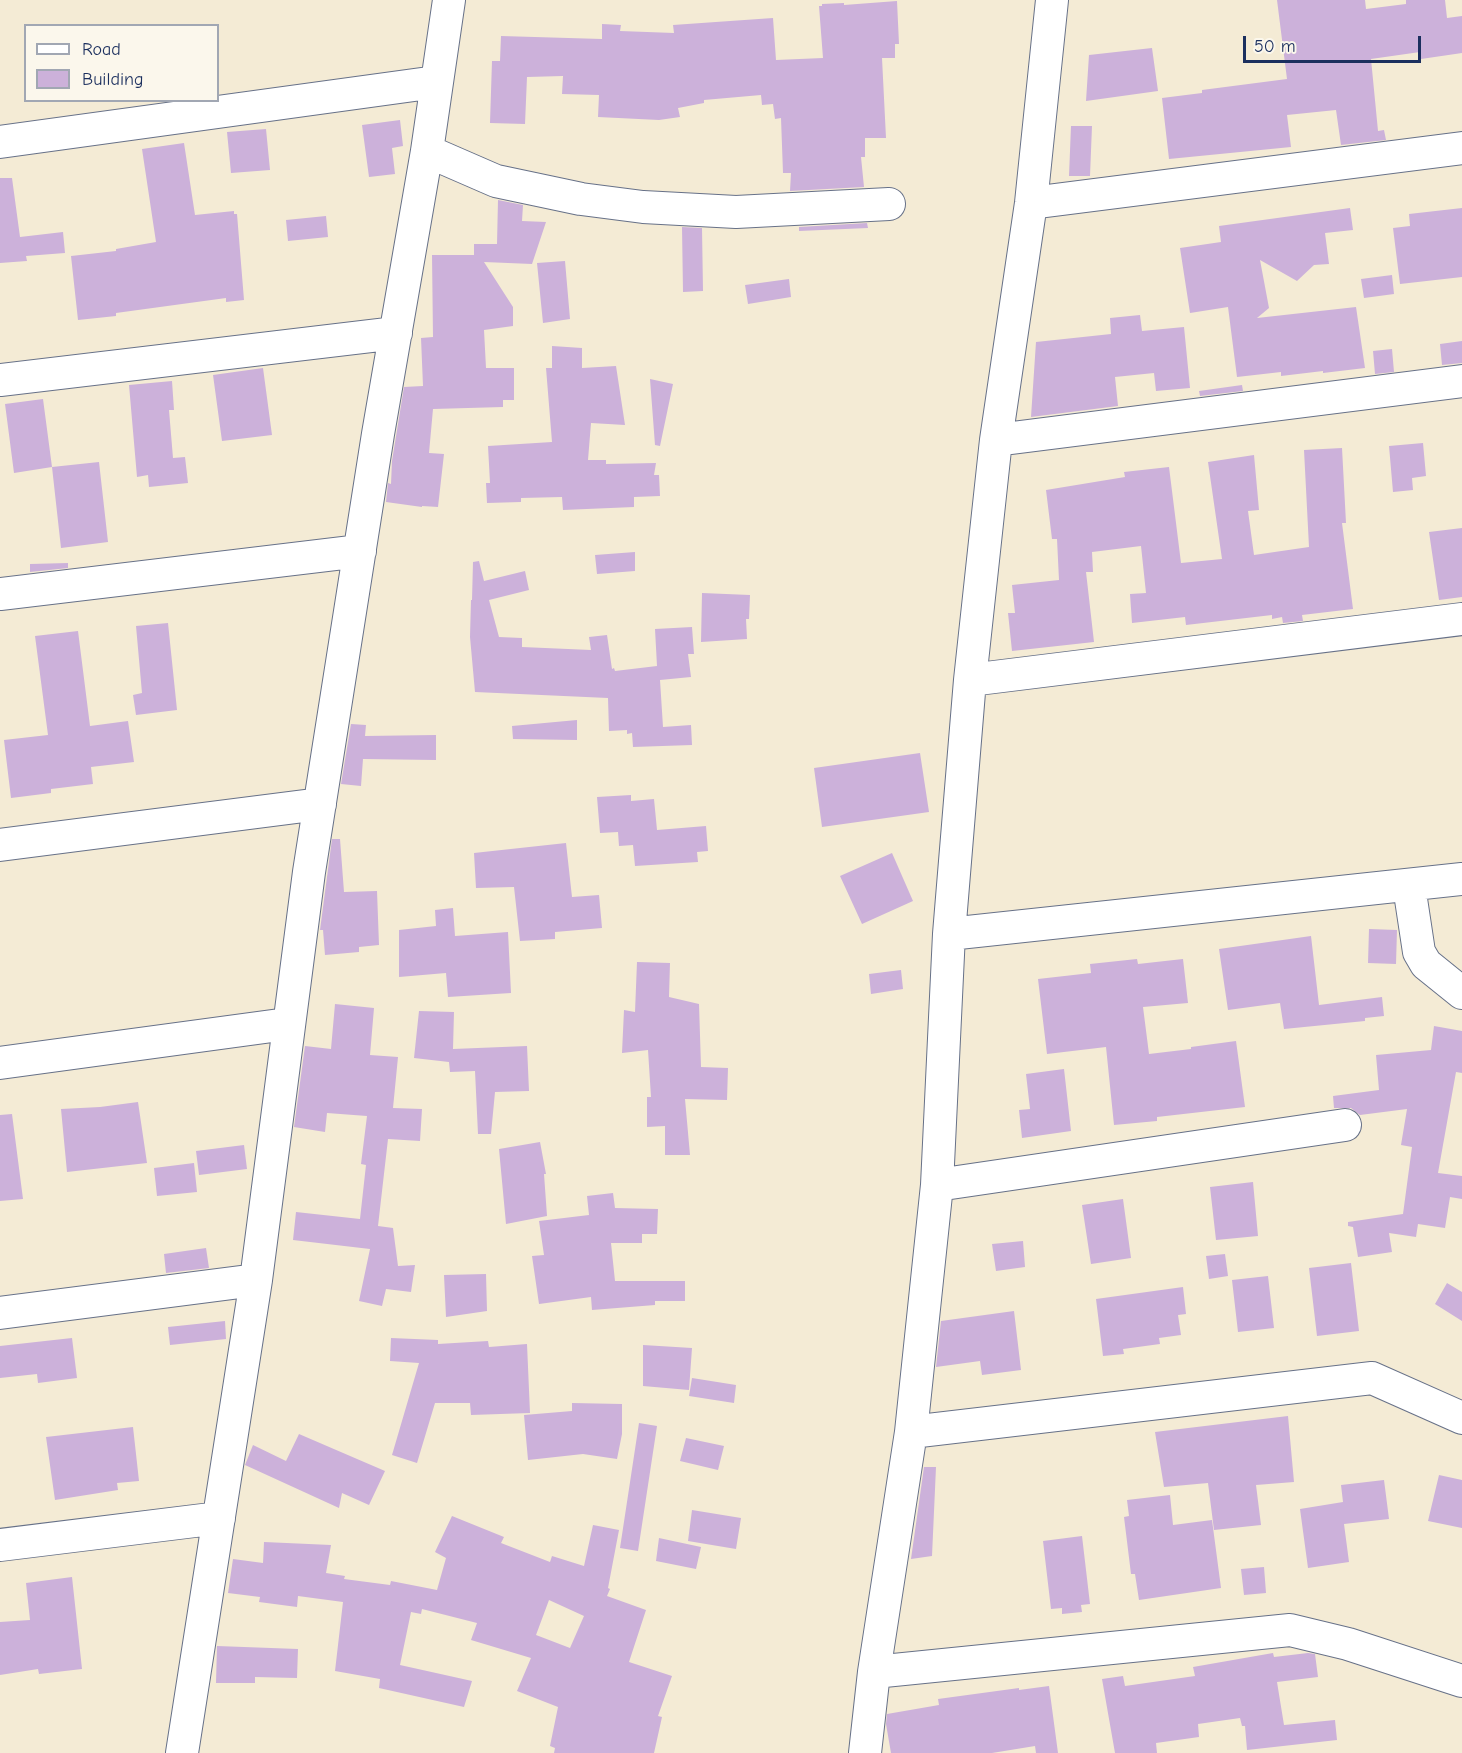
<!DOCTYPE html>
<style>
body{margin:0}
#map{position:relative;width:1462px;height:1753px;overflow:hidden;background:#f4ebd5;font-family:"Comic Neue",sans-serif}
canvas{display:block}
.legend{position:absolute;left:24px;top:24px;width:195px;height:78px;box-sizing:border-box;background:#fbf7ec;border:2px solid #a1a7b3;margin:0;padding:8px 10px;list-style:none;font-size:18px;color:#1b2f5e}
.legend li{display:flex;align-items:center;gap:12px;height:30px}
.legend b{width:30px;border:2px solid #a1a7b3}
.scale{position:absolute;left:1243px;top:36px;width:178px;height:27px;box-sizing:border-box;border:3px solid #1b2f5e;border-top:0;padding-left:8px;font-size:18px;line-height:21px;white-space:nowrap;color:#1b2f5e;-webkit-text-stroke:4px #fbf7ec;paint-order:stroke}
</style>
<div id="map">
<canvas width="1462" height="1753"></canvas>
<ul class="legend">
<li><b style="height:8px;background:#fff"></b>Road</li>
<li><b style="height:16px;background:#ccb1da"></b>Building</li>
</ul>
<div class="scale">50 m</div>
</div>
<script>
const ctx = document.querySelector('canvas').getContext('2d');
ctx.lineJoin = 'round';
function fillPath(path, color) { ctx.fillStyle = color; ctx.fill(path, 'evenodd'); }
const toPath = rows => new Path2D(rows.map(r => 'M' + r).join(''));
function trace(path, color, width, dash) { ctx.strokeStyle = color; ctx.lineWidth = width; ctx.lineCap = dash ? 'butt' : 'round'; ctx.setLineDash(dash || []); ctx.stroke(path); }
fillPath(toPath([
 [1277,0,1365,0,1366,9,1406,4,1406,0,1445,0,1447,18,1462,16,1462,53,1421,59,1420,52,1371,59,1378,131,1384,130,1386,140,1341,145,1336,110,1287,115,1291,147,1169,159,1162,98,1202,93,1202,90,1287,79],
 [897,1,899,44,895,44,895,58,882,58,886,138,865,138,865,157,861,157,864,187,790,191,791,173,783,173,781,118,775,119,773,104,762,105,761,95,704,100,704,103,678,108,680,117,659,120,598,117,599,95,562,94,563,76,527,77,525,124,490,123,492,61,500,61,501,36,602,39,602,24,621,25,620,31,674,33,673,25,773,18,776,60,823,58,819,6,822,6,822,4,844,3,844,5],
 [1152,48,1158,91,1086,101,1089,55],
 [400,120,403,146,392,148,395,174,369,177,362,125],
 [1071,126,1092,126,1090,176,1069,176],
 [266,129,270,170,231,173,227,132],
 [184,143,195,215,234,211,234,214,237,214,244,300,226,302,226,298,116,313,116,316,78,320,71,256,116,251,116,249,156,242,142,149],
 [0,178,12,178,20,237,63,232,65,253,26,256,27,261,0,263],
 [498,200,523,205,522,221,546,222,532,264,484,262,513,307,513,326,484,330,486,368,514,368,514,400,503,400,503,407,433,409,429,453,444,454,438,507,422,506,422,507,386,502,388,483,391,484,392,461,404,387,423,386,421,338,433,337,432,255,474,255,474,244,497,244],
 [1350,208,1353,230,1325,233,1329,264,1314,265,1297,281,1260,260,1269,308,1257,318,1356,307,1365,368,1323,373,1323,371,1281,376,1281,372,1237,377,1228,307,1190,313,1180,248,1221,242,1219,226],
 [1462,208,1462,277,1400,284,1393,228,1410,226,1409,214],
 [326,216,328,237,288,241,286,220],
 [867,223,868,228,799,231,799,227],
 [682,227,702,228,703,291,683,292],
 [565,261,570,319,543,323,537,263],
 [1392,275,1394,294,1364,298,1361,279],
 [789,279,791,297,748,304,745,285],
 [1140,315,1142,331,1184,327,1190,388,1156,391,1154,373,1115,377,1118,406,1031,417,1036,342,1111,334,1110,318],
 [1462,341,1462,363,1442,365,1440,344],
 [552,346,582,348,582,368,616,366,625,425,591,423,588,460,606,460,606,464,656,463,654,475,659,475,660,496,634,497,634,507,563,510,562,497,521,498,521,502,487,503,486,483,490,483,488,446,552,442,546,368,552,368],
 [1392,349,1394,372,1375,374,1373,351],
 [263,368,272,435,222,441,213,375],
 [650,379,673,384,660,446,655,445],
 [172,381,174,410,169,410,173,458,185,457,188,483,149,487,148,475,137,477,129,385],
 [1242,385,1243,391,1200,396,1199,391],
 [43,399,52,467,99,462,108,542,61,548,52,467,14,473,5,404],
 [1423,443,1426,476,1412,478,1413,490,1393,492,1389,446],
 [1342,448,1346,523,1342,523,1353,609,1302,615,1303,621,1283,623,1282,617,1272,619,1272,615,1186,625,1185,617,1132,623,1130,594,1146,593,1141,546,1092,552,1093,572,1086,572,1094,642,1012,651,1008,613,1015,613,1012,585,1059,580,1057,539,1052,539,1046,490,1125,477,1124,472,1169,467,1181,563,1222,559,1208,462,1254,455,1259,510,1248,511,1254,555,1309,547,1304,450],
 [1462,528,1462,597,1439,600,1429,532],
 [635,552,635,571,597,574,595,555],
 [479,561,484,581,525,571,529,590,489,600,499,637,522,638,522,647,591,650,589,637,607,635,612,669,614,668,615,671,657,666,655,629,692,627,694,654,688,654,691,677,660,680,663,727,691,725,692,745,633,747,632,733,627,734,627,730,609,731,608,698,475,692,470,637,471,600,472,600,473,562],
 [68,563,68,568,30,572,30,564],
 [702,593,750,595,749,619,746,619,747,639,701,642],
 [168,623,177,710,136,715,133,695,142,693,136,626],
 [78,631,90,726,128,721,134,762,91,767,93,784,51,789,51,793,11,798,4,740,48,735,35,636],
 [577,720,577,740,513,739,512,726],
 [351,724,366,725,365,736,436,735,436,760,363,759,361,786,341,784],
 [920,753,929,812,822,827,814,768],
 [631,795,631,801,654,799,657,830,706,826,708,851,697,852,698,862,635,866,633,845,619,846,618,832,600,833,597,797],
 [332,839,340,839,344,892,377,891,379,945,359,947,359,952,325,955,323,930,320,930],
 [566,843,572,897,599,895,602,928,555,932,555,939,520,941,514,887,476,888,474,853],
 [892,853,913,901,862,924,840,876],
 [453,908,455,936,508,932,511,993,448,997,446,973,399,977,399,930,436,926,435,910],
 [1369,929,1397,930,1396,964,1368,963],
 [1311,936,1319,1005,1382,997,1384,1016,1365,1018,1365,1021,1284,1029,1280,1003,1228,1010,1219,949],
 [1137,959,1138,964,1183,959,1188,1003,1143,1007,1149,1054,1191,1049,1191,1047,1236,1041,1245,1107,1157,1117,1157,1121,1114,1125,1106,1047,1047,1054,1038,979,1091,973,1090,964],
 [637,962,670,963,669,997,699,1004,701,1067,728,1068,727,1100,685,1099,690,1155,665,1155,665,1126,647,1127,647,1097,651,1097,648,1050,622,1053,624,1010,635,1012],
 [901,970,903,989,871,994,869,974],
 [335,1004,374,1008,370,1055,398,1057,393,1108,422,1109,420,1141,388,1139,378,1226,393,1228,398,1266,415,1265,411,1292,386,1289,382,1306,359,1301,370,1249,293,1240,296,1212,360,1219,366,1165,361,1164,367,1116,327,1113,325,1132,294,1127,305,1046,331,1049],
 [419,1011,454,1012,453,1049,527,1046,529,1091,495,1092,491,1134,478,1134,475,1071,450,1072,449,1062,414,1058],
 [1434,1026,1462,1031,1462,1073,1456,1072,1438,1173,1462,1176,1462,1199,1450,1197,1445,1228,1418,1224,1416,1237,1389,1233,1392,1252,1358,1257,1353,1227,1348,1226,1348,1222,1403,1214,1412,1147,1401,1145,1407,1109,1360,1115,1351,1108,1334,1108,1333,1096,1379,1090,1376,1055,1431,1050],
 [1064,1069,1071,1131,1022,1138,1019,1110,1030,1109,1026,1074],
 [138,1102,147,1163,67,1172,61,1109,100,1107],
 [12,1114,23,1199,0,1201,0,1115],
 [540,1142,546,1174,544,1174,547,1216,506,1224,499,1149],
 [244,1145,247,1169,199,1175,196,1151],
 [194,1163,197,1192,157,1196,154,1168],
 [1253,1182,1258,1236,1216,1240,1210,1187],
 [613,1193,615,1208,658,1209,657,1234,642,1234,642,1243,611,1243,615,1281,685,1281,685,1301,655,1301,655,1305,592,1310,591,1297,539,1304,532,1256,544,1255,539,1221,589,1215,587,1196],
 [1123,1199,1131,1258,1091,1264,1082,1205],
 [1023,1241,1025,1267,996,1271,992,1244],
 [206,1248,209,1268,166,1273,164,1254],
 [1225,1254,1228,1276,1209,1279,1206,1256],
 [1351,1263,1359,1331,1317,1336,1309,1268],
 [486,1274,487,1311,446,1317,444,1275],
 [1268,1276,1274,1328,1238,1332,1232,1280],
 [1447,1283,1462,1292,1462,1321,1435,1304],
 [1183,1287,1186,1314,1178,1315,1181,1335,1159,1338,1160,1344,1123,1349,1124,1354,1103,1356,1096,1299],
 [1014,1311,1021,1370,982,1375,980,1361,936,1367,941,1321],
 [225,1321,226,1339,170,1345,168,1327],
 [72,1338,77,1378,38,1383,37,1374,0,1378,0,1346],
 [391,1338,438,1340,438,1344,488,1341,489,1347,527,1344,530,1413,471,1415,470,1403,435,1403,417,1463,392,1455,419,1363,390,1361],
 [643,1345,692,1348,689,1390,643,1386],
 [692,1378,736,1385,734,1403,689,1396],
 [572,1403,622,1404,622,1434,617,1459,583,1454,528,1460,524,1415,572,1411],
 [1288,1416,1294,1482,1256,1485,1261,1525,1214,1530,1208,1483,1164,1487,1155,1432],
 [639,1423,657,1426,638,1551,620,1548],
 [133,1427,139,1481,117,1483,118,1490,55,1500,46,1437],
 [299,1434,385,1471,369,1505,342,1493,339,1508,245,1465,253,1445,286,1461],
 [686,1438,724,1446,718,1470,680,1461],
 [924,1467,936,1467,932,1556,911,1559],
 [1439,1475,1462,1480,1462,1528,1428,1521],
 [1384,1480,1389,1519,1344,1524,1349,1562,1308,1568,1300,1509,1343,1502,1341,1485],
 [1170,1495,1173,1525,1212,1520,1221,1588,1139,1600,1135,1574,1131,1574,1124,1517,1129,1516,1127,1500],
 [692,1510,741,1518,736,1549,688,1541],
 [452,1516,504,1537,501,1543,550,1562,552,1556,584,1566,593,1525,619,1530,608,1588,610,1589,607,1596,646,1610,629,1662,672,1676,658,1716,662,1717,654,1753,554,1753,555,1748,550,1746,558,1707,517,1691,531,1658,471,1640,477,1623,422,1609,421,1614,411,1612,400,1665,472,1681,464,1707,379,1688,380,1679,335,1671,343,1602,298,1596,297,1607,259,1602,260,1597,228,1593,233,1559,263,1563,264,1542,331,1545,326,1573,345,1576,344,1579,390,1585,391,1581,437,1590,446,1558,435,1552],
 [549,1600,584,1616,570,1648,536,1635],
 [1082,1536,1090,1604,1081,1605,1082,1612,1062,1614,1062,1608,1051,1609,1043,1541],
 [659,1538,701,1547,696,1569,656,1561],
 [1264,1567,1266,1593,1244,1595,1241,1569],
 [72,1577,82,1669,39,1674,38,1669,0,1675,0,1622,30,1620,26,1583],
 [217,1646,298,1649,297,1678,255,1677,255,1683,216,1683],
 [1273,1653,1274,1657,1308,1653,1315,1654,1318,1677,1277,1682,1284,1725,1335,1720,1337,1740,1247,1750,1245,1726,1242,1726,1240,1718,1198,1724,1199,1737,1156,1743,1157,1753,1115,1753,1102,1679,1123,1676,1125,1686,1195,1676,1193,1667],
 [1049,1686,1058,1753,1036,1753,1035,1746,992,1753,891,1753,886,1724,887,1714,939,1705,938,1699,1019,1688,1019,1690]
]), '#ccb1da');
const minor = toPath([
 [0,142,436,82],
 [427,151,496,181,581,199,643,207,736,212,889,204],
 [1031,203,1462,148],
 [0,380,396,333],
 [996,440,1462,381],
 [0,594,360,551],
 [970,680,1462,619],
 [0,845,320,804],
 [1409,886,1419,952,1426,964,1462,993],
 [949,934,1462,879],
 [0,1063,287,1024],
 [937,1185,1345,1125],
 [0,1313,256,1280],
 [911,1432,1372,1378,1462,1418],
 [0,1545,219,1518],
 [874,1672,1290,1630,1348,1644,1462,1681],
 [182,1753,256,1280,309,872,378,434,427,151,449,0],
 [865,1753,874,1672,911,1432,937,1185,949,934,970,680,996,440,1031,203,1052,0]
]);
trace(minor, '#677188', 34);
trace(minor, '#fff', 32);
</script>
